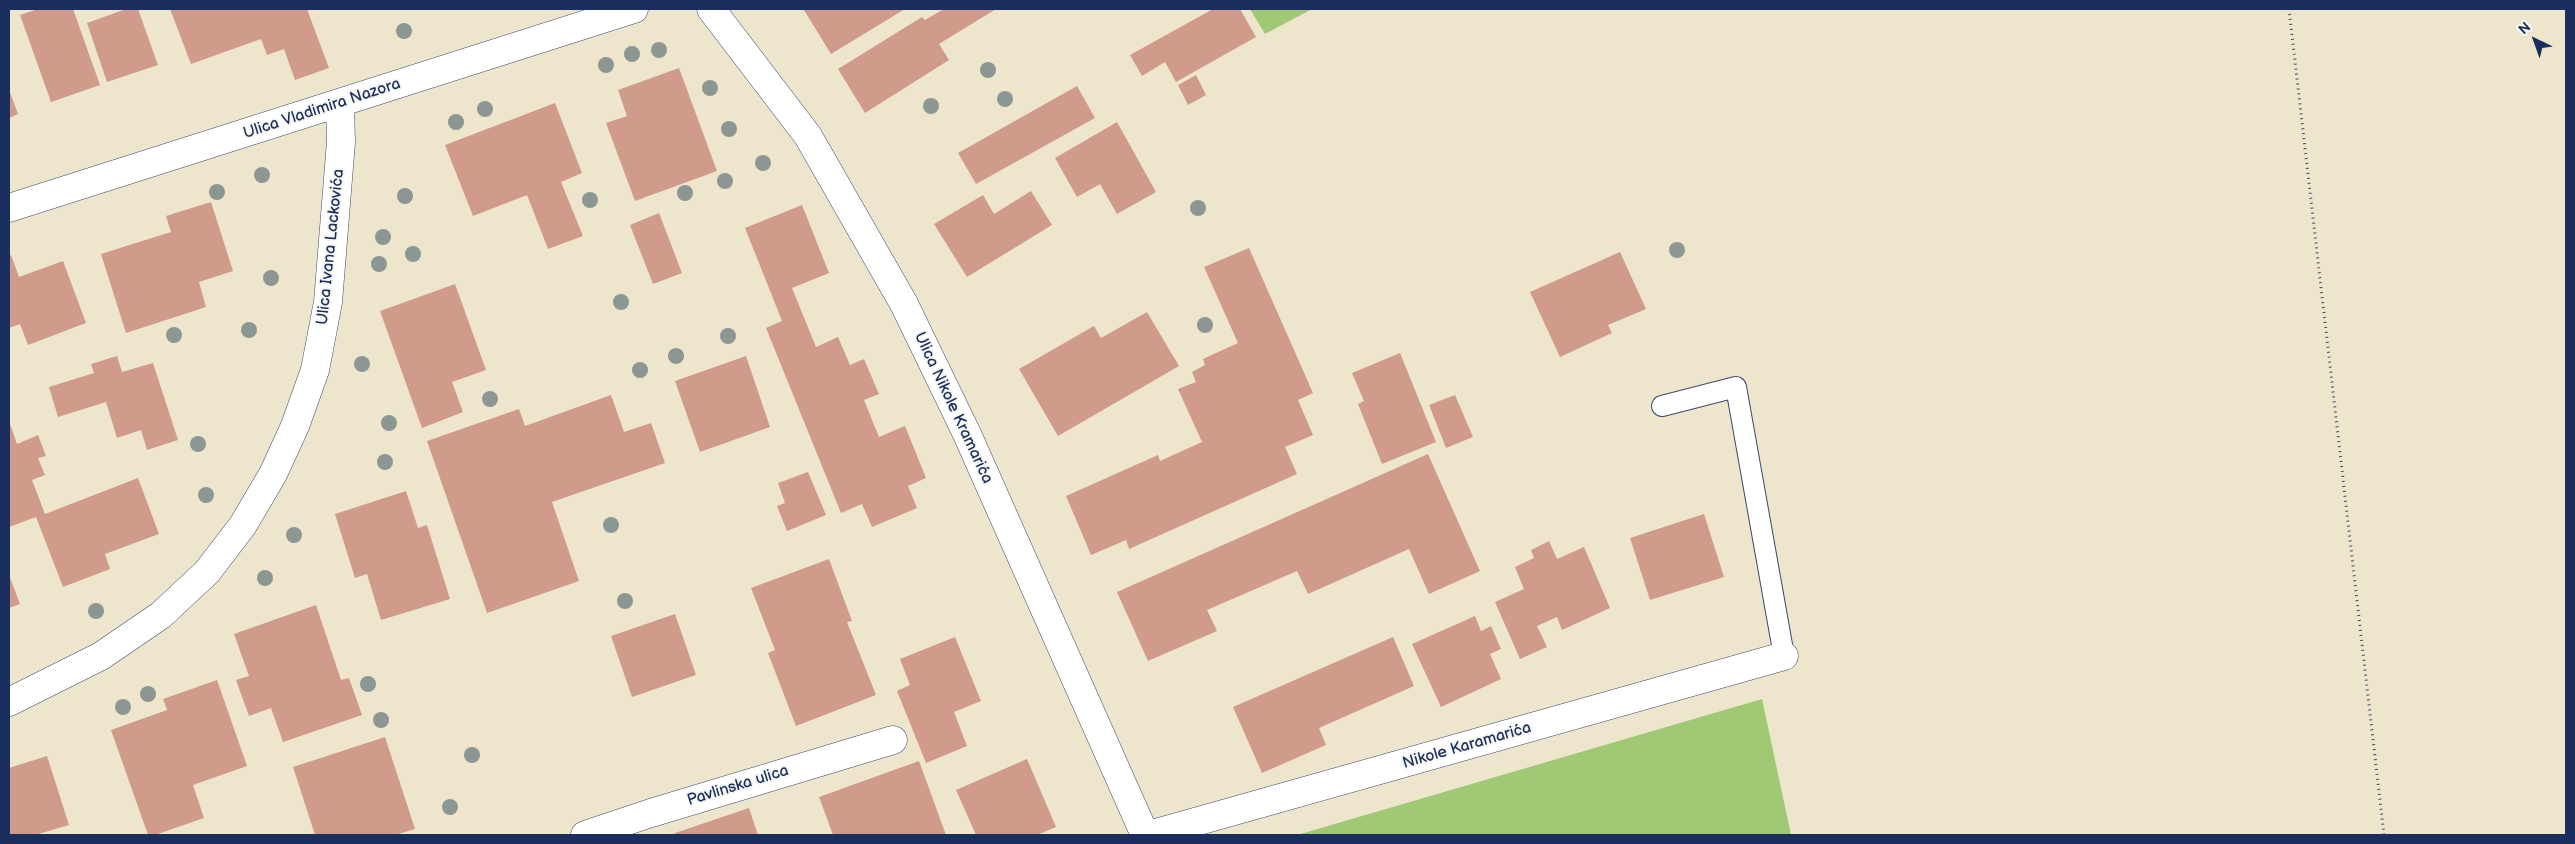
<!DOCTYPE html>
<meta charset="utf-8">
<style>
body{margin:0}
#map{position:relative;width:2575px;height:844px;overflow:hidden;background:#ede6cc;font-family:"Balsamiq Sans",sans-serif}
canvas{display:block}
.frame{position:absolute;inset:0;border:10px solid #1b2f5e;pointer-events:none}
.north{position:absolute;left:2510px;top:15px;width:50px;height:50px;-webkit-text-stroke:4px #f6f6f2;paint-order:stroke;rotate:318deg;font-size:14px;font-weight:700;line-height:20px;text-align:center;color:#1b2f5e}
.north::after{content:'';display:block;margin:auto;width:18px;height:22px;background:#1b2f5e;clip-path:polygon(50% 0,100% 100%,50% 72%,0 100%)}
</style>
<div id="map">
<canvas width="2575" height="844"></canvas>
<div class="frame"></div>
<div class="north">N</div>
</div>
<script>
const ctx = document.querySelector('canvas').getContext('2d');
ctx.lineJoin = 'round';
function fillPath(path, color) { ctx.fillStyle = color; ctx.fill(path, 'evenodd'); }
const toPath = rows => new Path2D(rows.map(r => 'M' + r).join(''));
function trace(path, color, width, dash) { ctx.strokeStyle = color; ctx.lineWidth = width; ctx.lineCap = dash ? 'butt' : 'round'; ctx.setLineDash(dash || []); ctx.stroke(path); }
function label(font, color, halo, rows, align = 'center') {
  ctx.font = font + ' "Balsamiq Sans",sans-serif'; ctx.lineWidth = 4; ctx.setLineDash([]); ctx.textBaseline = 'middle'; ctx.strokeStyle = halo; ctx.fillStyle = color; for (const [text, x, y, turn = 0] of rows) {
    ctx.save(); ctx.translate(x, y); ctx.rotate((+turn || 0) * Math.PI / 180); ctx.textAlign = isNaN(turn) ? turn : align; if (halo) ctx.strokeText(text, 0, 0); ctx.fillText(text, 0, 0); ctx.restore();
  }
}
fillPath(toPath([
 [1250,9,1312,9,1265,34],
 [1762,699,1791,835,1297,835]
]), '#a0c975');
fillPath(toPath([
 [38,9,73,9,100,85,51,102,20,15],
 [126,9,138,9,158,65,107,82,87,23],
 [170,9,307,9,329,68,295,80,284,49,267,55,261,39,191,64],
 [905,9,831,54,804,10,805,9],
 [944,9,996,9,939,44,949,60,865,113,838,69,922,17,925,20],
 [1213,9,1240,9,1256,37,1176,82,1165,62,1142,76,1130,55],
 [679,68,717,171,635,201,606,123,627,116,618,90],
 [1196,75,1206,95,1188,105,1178,85],
 [1077,86,1095,118,976,184,958,153],
 [9,90,18,114,9,118],
 [555,103,582,173,561,182,583,236,548,249,527,195,473,216,445,145],
 [1117,122,1156,192,1117,214,1100,184,1077,197,1055,158],
 [1031,191,1052,225,967,277,934,224,983,195,994,214],
 [211,202,233,271,199,282,206,307,126,333,101,254,171,232,166,216],
 [802,205,829,273,792,288,816,347,838,337,850,365,864,359,879,394,864,400,879,437,905,426,926,478,908,486,917,508,872,527,862,504,841,513,766,328,782,321,745,228],
 [659,213,682,273,653,284,630,225],
 [1249,248,1313,393,1298,400,1313,435,1285,447,1297,474,1129,549,1126,540,1091,555,1066,496,1158,455,1160,461,1202,442,1178,389,1196,382,1192,372,1205,365,1203,359,1238,343,1204,267],
 [1620,252,1646,309,1608,325,1612,333,1560,357,1530,292],
 [11,255,19,277,63,261,86,323,28,345,20,324,9,328,9,256],
 [455,284,486,370,452,382,463,412,422,428,380,311],
 [1147,312,1179,366,1058,436,1019,369,1094,326,1101,338],
 [1400,353,1436,442,1382,464,1358,404,1364,401,1352,373],
 [117,356,122,372,153,363,178,440,147,450,141,430,117,438,106,402,58,417,49,387,94,373,91,364],
 [746,356,770,427,700,452,675,381],
 [611,395,624,432,651,423,665,463,552,502,579,581,487,613,427,441,519,409,525,426],
 [1455,395,1473,437,1446,448,1429,405],
 [9,421,17,444,38,435,46,456,38,458,45,475,32,480,45,514,138,478,159,534,105,554,110,569,63,587,36,517,9,527],
 [1428,454,1480,571,1429,594,1409,549,1308,594,1297,571,1207,610,1217,631,1148,661,1117,592],
 [808,472,826,515,787,531,777,506,785,503,778,483],
 [406,491,418,528,427,525,450,599,381,620,367,574,355,578,335,514],
 [1704,514,1724,577,1650,600,1630,538],
 [1549,541,1557,559,1584,547,1610,608,1562,630,1557,617,1537,626,1547,647,1520,659,1495,602,1524,589,1515,567,1534,558,1531,550],
 [829,559,852,621,847,622,876,695,796,726,768,653,775,650,751,588],
 [9,575,20,604,9,608],
 [316,605,341,680,349,678,362,715,283,742,271,708,249,716,236,680,249,676,234,634],
 [675,614,696,675,632,697,611,636],
 [1475,616,1481,631,1491,626,1501,649,1490,654,1501,679,1441,707,1412,644],
 [955,637,981,701,954,712,967,746,926,763,897,691,910,685,900,659],
 [1393,637,1414,686,1319,728,1326,745,1262,773,1233,707],
 [217,680,247,766,193,785,204,818,155,835,148,835,111,730,167,710,163,699],
 [385,737,415,829,395,835,315,835,293,767],
 [47,756,69,825,35,835,9,835,9,768],
 [1027,759,1056,827,1037,835,976,835,956,790],
 [919,761,946,835,833,835,819,797],
 [749,808,758,835,675,835,675,833]
]), '#d19b8c');
const service = toPath([
 [1662,406,1736,387,1784,656]
]);
const minor = toPath([
 [9,208,634,9],
 [9,702,101,656,161,615,207,572,243,525,273,474,295,426,315,370,328,302,341,142,340,104],
 [585,835,651,813,893,740],
 [1149,835,1784,656]
]);
const secondary = toPath([
 [711,9,808,136,904,304,967,434,1145,835]
]);
trace(service, '#3a4a6e', 22);
trace(minor, '#3a4a6e', 29);
trace(secondary, '#3a4a6e', 29);
trace(toPath([
 [2289,9,2384,835]
]), '#3a4a6e', 3, [1, 4]);
trace(service, '#fff', 20);
trace(minor, '#fff', 28);
trace(secondary, '#fff', 28);
ctx.fillStyle = '#8c9793';
for (const [x, y] of [
 [404,31],
 [659,50],
 [632,54],
 [606,65],
 [988,70],
 [710,88],
 [1005,99],
 [931,106],
 [485,109],
 [456,122],
 [729,129],
 [763,163],
 [262,175],
 [725,181],
 [217,192],
 [685,193],
 [405,196],
 [590,200],
 [1198,208],
 [383,237],
 [1677,250],
 [413,254],
 [379,264],
 [271,278],
 [621,302],
 [1205,325],
 [249,330],
 [174,335],
 [728,336],
 [676,356],
 [362,364],
 [640,370],
 [490,399],
 [389,423],
 [198,444],
 [385,462],
 [206,495],
 [611,525],
 [294,535],
 [265,578],
 [625,601],
 [96,611],
 [368,684],
 [148,694],
 [123,707],
 [381,720],
 [472,755],
 [450,807]
]) { ctx.beginPath(); ctx.arc(x, y, 8, 0, 2 * Math.PI); ctx.fill(); }
label('16px', '#1b2f5e', '#f6f6f2', [
 ["Ulica Vladimira Nazora",322,109,-18],
 ["Ulica Ivana Lackovića",331,247,-84],
 ["Ulica Nikole Kramarića",953,408,65],
 ["Nikole Karamarića",1467,746,-16],
 ["Pavlinska ulica",738,786,-17]
]);
</script>
